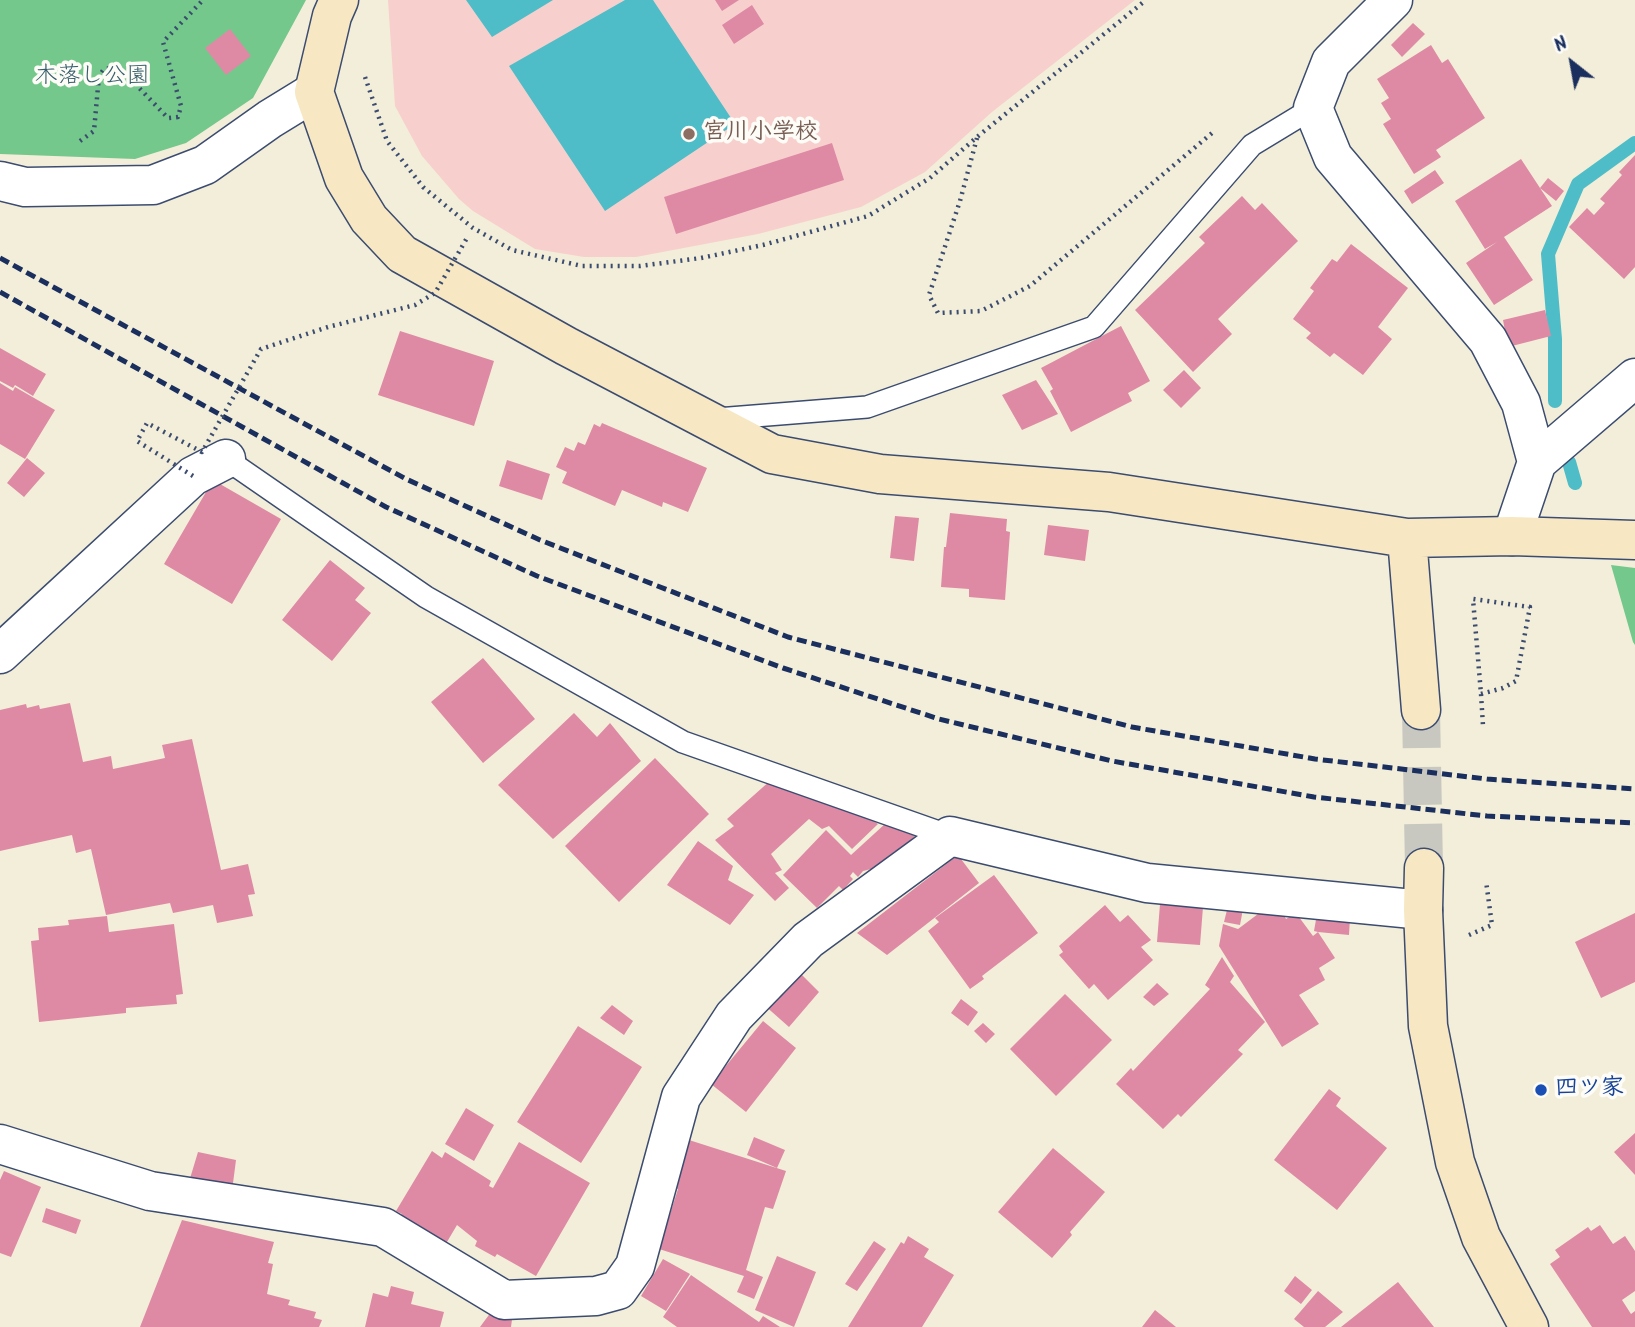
<!DOCTYPE html>
<meta charset="utf-8">
<style>
body{margin:0}
#map{position:relative;width:1635px;height:1327px;overflow:hidden;background:#f3eed9;font-family:Kalam,sans-serif}
canvas{display:block}
.north{position:absolute;left:1537px;top:28px;width:70px;height:70px;-webkit-text-stroke:5px #fdfcf7;paint-order:stroke;rotate:329deg;font-size:19px;font-weight:700;line-height:28px;text-align:center;color:#1b2f5e}
.north::after{content:'';display:block;margin:auto;width:24px;height:32px;background:#1b2f5e;clip-path:polygon(50% 0,100% 100%,50% 72%,0 100%)}
</style>
<div id="map">
<canvas width="1635" height="1327"></canvas>
<div class="north">N</div>
</div>
<script>
const ctx = document.querySelector('canvas').getContext('2d');
ctx.lineJoin = 'round';
function fillPath(path, color) { ctx.fillStyle = color; ctx.fill(path, 'evenodd'); }
const toPath = rows => new Path2D(rows.map(r => 'M' + r).join(''));
function trace(path, color, width, dash) { ctx.strokeStyle = color; ctx.lineWidth = width; ctx.lineCap = dash ? 'butt' : 'round'; ctx.setLineDash(dash || []); ctx.stroke(path); }
function label(font, color, halo, rows, align = 'center') {
  ctx.font = font + ' Kalam,"Klee One",sans-serif'; ctx.lineWidth = 7; ctx.setLineDash([]); ctx.textBaseline = 'middle'; ctx.strokeStyle = halo; ctx.fillStyle = color; for (const [text, x, y, turn = 0] of rows) {
    ctx.save(); ctx.translate(x, y); ctx.rotate((+turn || 0) * Math.PI / 180); ctx.textAlign = isNaN(turn) ? turn : align; if (halo) ctx.strokeText(text, 0, 0); ctx.fillText(text, 0, 0); ctx.restore();
  }
}
fillPath(toPath([
 [388,0,1135,0,992,112,925,172,861,207,758,234,636,257,584,257,535,249,473,211,459,199,422,156,395,106]
]), '#f7d0ce');
fillPath(toPath([
 [0,0,306,0,253,98,186,143,135,159,0,154],
 [1611,565,1635,568,1635,645,1633,642]
]), '#74c88b');
fillPath(toPath([
 [466,0,553,0,492,37],
 [625,0,653,0,735,124,605,211,509,66]
]), '#4fbdc7');
trace(toPath([
 [1555,401,1555,339,1548,254,1578,184,1635,143],
 [1569,462,1575,483]
]), '#4fbdc7', 14);
fillPath(toPath([
 [715,0,739,0,722,11],
 [752,5,764,24,734,44,722,25],
 [1413,23,1425,34,1402,57,1391,45],
 [230,29,251,56,226,75,205,48],
 [1431,45,1442,63,1448,59,1485,118,1436,150,1441,157,1414,174,1383,124,1391,119,1381,103,1389,98,1377,79],
 [832,143,844,180,676,234,664,197],
 [1635,155,1635,267,1624,279,1569,227,1587,208,1594,215,1605,203,1600,199,1622,175,1619,172],
 [1521,159,1540,188,1548,178,1564,191,1556,201,1540,188,1552,206,1504,237,1533,280,1494,305,1466,263,1497,242,1485,249,1455,201],
 [1435,170,1444,183,1412,204,1404,191],
 [1242,196,1255,210,1262,203,1298,241,1218,319,1232,334,1193,372,1135,310,1205,243,1199,237],
 [1351,244,1408,288,1378,327,1392,339,1363,375,1334,353,1330,357,1306,338,1311,333,1293,319,1314,291,1310,288,1332,259,1337,262],
 [1545,310,1551,336,1508,347,1503,320],
 [1121,326,1150,381,1128,393,1132,401,1071,432,1050,391,1053,389,1041,368],
 [400,331,494,361,474,426,378,395],
 [0,348,46,374,33,396,15,385,13,388,0,381],
 [1184,370,1201,388,1181,408,1163,390],
 [1036,380,1058,414,1022,430,1002,395],
 [0,383,13,391,15,387,55,410,25,459,0,444],
 [602,423,707,468,688,512,663,502,662,507,622,490,615,506,562,483,567,472,556,467,565,447,574,451,578,442,585,445,594,424,600,427],
 [27,458,45,473,24,497,7,483],
 [507,460,550,474,542,500,499,486],
 [213,480,281,519,232,604,164,564],
 [950,513,1007,519,1006,531,1010,532,1005,600,969,597,969,589,941,587,944,547,946,547],
 [895,516,919,518,914,561,890,558],
 [1048,525,1089,530,1085,561,1044,555],
 [330,560,365,588,355,600,371,613,332,661,282,620],
 [483,658,535,719,483,763,431,702],
 [70,703,83,762,111,756,113,769,165,758,162,745,192,739,221,870,248,864,255,894,248,895,253,916,217,923,213,905,173,913,170,903,106,915,91,849,76,853,72,835,0,851,0,710,26,704,27,708,39,705,40,709],
 [574,713,597,737,610,723,641,761,553,839,498,785],
 [655,758,709,814,619,902,565,846],
 [771,780,860,812,878,824,852,849,829,826,822,829,809,819,771,854,782,870,775,873,789,888,775,901,715,840,734,826,727,819],
 [886,823,915,836,897,853,895,851,875,868,863,871,858,877,853,872,850,876,853,879,843,890,839,886,817,908,783,875,826,830,851,855],
 [698,841,733,866,728,880,754,895,730,925,667,885],
 [958,855,979,883,887,955,857,933],
 [994,875,1038,933,982,976,984,979,970,989,928,931,939,922,935,918],
 [1160,904,1203,907,1200,945,1157,942],
 [1105,905,1120,922,1128,915,1151,940,1141,947,1153,960,1108,1000,1094,984,1089,989,1059,955,1063,952,1059,946],
 [1228,906,1243,909,1240,925,1224,922],
 [1266,908,1281,910,1286,919,1296,913,1313,936,1318,932,1314,931,1317,914,1350,917,1349,935,1318,932,1335,958,1319,968,1325,980,1299,995,1319,1024,1282,1047,1219,946,1223,924,1238,929],
 [1635,913,1635,982,1601,998,1575,942],
 [107,916,109,932,174,924,183,994,176,995,177,1004,126,1008,126,1013,39,1022,31,941,39,940,38,928,69,925,68,920],
 [1222,957,1234,976,1230,982,1265,1022,1238,1050,1243,1054,1181,1117,1178,1114,1163,1129,1116,1084,1131,1068,1133,1071,1210,989,1205,985],
 [794,967,819,992,789,1027,763,1004],
 [1157,983,1169,994,1154,1006,1143,997],
 [1065,994,1112,1040,1056,1096,1010,1049],
 [961,999,978,1012,968,1026,951,1013],
 [612,1005,633,1021,624,1035,600,1018],
 [763,1021,796,1048,746,1112,711,1084],
 [983,1023,995,1034,986,1043,974,1031],
 [578,1026,642,1067,581,1163,517,1122],
 [1329,1089,1341,1098,1336,1106,1387,1148,1337,1210,1274,1160],
 [466,1108,494,1125,474,1161,445,1144],
 [1635,1133,1635,1175,1614,1152],
 [754,1137,785,1150,777,1168,747,1155],
 [689,1140,786,1171,773,1209,765,1207,746,1270,763,1277,754,1299,737,1292,744,1276,659,1249,678,1189,672,1187],
 [519,1142,590,1183,536,1276,497,1254,495,1257,475,1246,477,1241,457,1225,444,1247,396,1222,402,1214,396,1211,432,1151,442,1158,445,1152,491,1181,489,1186,493,1188],
 [1053,1148,1105,1192,1070,1232,1072,1235,1052,1258,998,1212],
 [198,1152,236,1160,232,1191,185,1195],
 [4,1171,41,1187,11,1257,0,1253,0,1180],
 [46,1208,81,1220,76,1234,42,1222],
 [182,1220,274,1242,268,1263,273,1264,267,1294,290,1300,288,1305,316,1312,314,1318,322,1320,319,1327,140,1327],
 [1600,1225,1613,1244,1625,1236,1635,1251,1635,1291,1622,1300,1631,1314,1635,1311,1635,1327,1592,1327,1550,1264,1560,1257,1555,1250,1588,1227,1591,1231],
 [908,1236,929,1249,924,1257,954,1275,922,1327,848,1327,901,1242,904,1244],
 [874,1241,886,1249,857,1291,845,1284],
 [777,1256,816,1272,794,1327,755,1310],
 [663,1259,690,1274,666,1311,641,1296],
 [691,1275,759,1322,763,1316,780,1327,677,1327,663,1317],
 [1295,1276,1312,1290,1301,1304,1284,1291],
 [1398,1282,1434,1327,1341,1327],
 [391,1286,414,1292,411,1304,444,1312,440,1327,365,1327,373,1293,388,1297],
 [1318,1291,1343,1312,1325,1327,1304,1327,1294,1319],
 [494,1308,513,1312,511,1327,480,1327],
 [1155,1310,1176,1327,1142,1327]
]), '#de8aa5');
trace(toPath([
 [1421,710,1424,868]
]), '#c8c8c0', 38, [38, 19]);
const lane = toPath([
 [717,419,867,407,1094,327,1252,145,1313,108],
 [226,459,426,597,683,742,950,836]
]);
const street = toPath([
 [1393,0,1331,62,1313,108,1333,157,1488,340,1521,403,1537,462,1512,536],
 [0,181,25,187,153,185,205,165,270,119,314,92],
 [1537,462,1635,378],
 [0,654,193,476,226,459],
 [0,1144,150,1191,383,1227,504,1300,596,1296,618,1290,635,1266,681,1097,734,1016,808,940,950,836,1147,883,1423,910]
]);
const secondary = toPath([
 [339,0,332,16,314,92,344,178,369,219,402,254,566,346,772,454,880,474,1109,492,1407,538,1512,536,1635,540],
 [1407,538,1421,710],
 [1424,868,1423,910,1428,1026,1455,1162,1481,1237,1529,1327]
]);
trace(lane, '#3b4c70', 24);
trace(street, '#3b4c70', 41);
trace(secondary, '#3b4c70', 41);
trace(toPath([
 [365,77,387,141,423,187,473,228,512,250,582,266,640,266,701,258,763,245,868,216,930,178,977,137,1146,0],
 [977,138,960,201,929,295,938,313,981,311,1030,286,1212,133],
 [80,141,94,131,99,76,104,69,119,67,168,118,178,117,181,106,163,42,203,0],
 [1481,694,1503,688,1516,681,1530,607,1473,599,1481,694,1483,726],
 [1469,935,1492,925,1486,881]
]), '#3b4c70', 4.5, [2, 5]);
trace(lane, '#fff', 21);
trace(street, '#fff', 38);
trace(secondary, '#f7e8c3', 38);
trace(toPath([
 [0,258,406,479,540,540,788,637,1132,727,1315,759,1487,779,1635,789],
 [0,292,386,507,537,576,783,668,939,719,1112,761,1314,797,1487,816,1635,823]
]), '#1b2f5e', 5, [10, 5]);
trace(toPath([
 [193,476,137,441,147,423,202,452,261,349,328,327,415,305,435,293,467,238]
]), '#3b4c70', 4.5, [2, 5]);
for (const [x, y, r, color] of [
 [689,134,7,"#8d6e63"],
 [1541,1090,7,"#1a4fb4"]
]) { const dot = new Path2D(); dot.arc(x, y, r, 0, 2 * Math.PI); ctx.fillStyle = color; ctx.fill(dot); trace(dot, '#fdfcf7', 2.5); }
label('23px', '#365d6c', '#fdfcf7', [
 ["木落し公園",92,78]
]);
label('bold 23px', '#785e54', '#fdfcf7', [
 ["宮川小学校",703,134]
], 'left');
label('bold 23px', '#164399', '#fdfcf7', [
 ["四ツ家",1555,1090]
], 'left');
</script>
